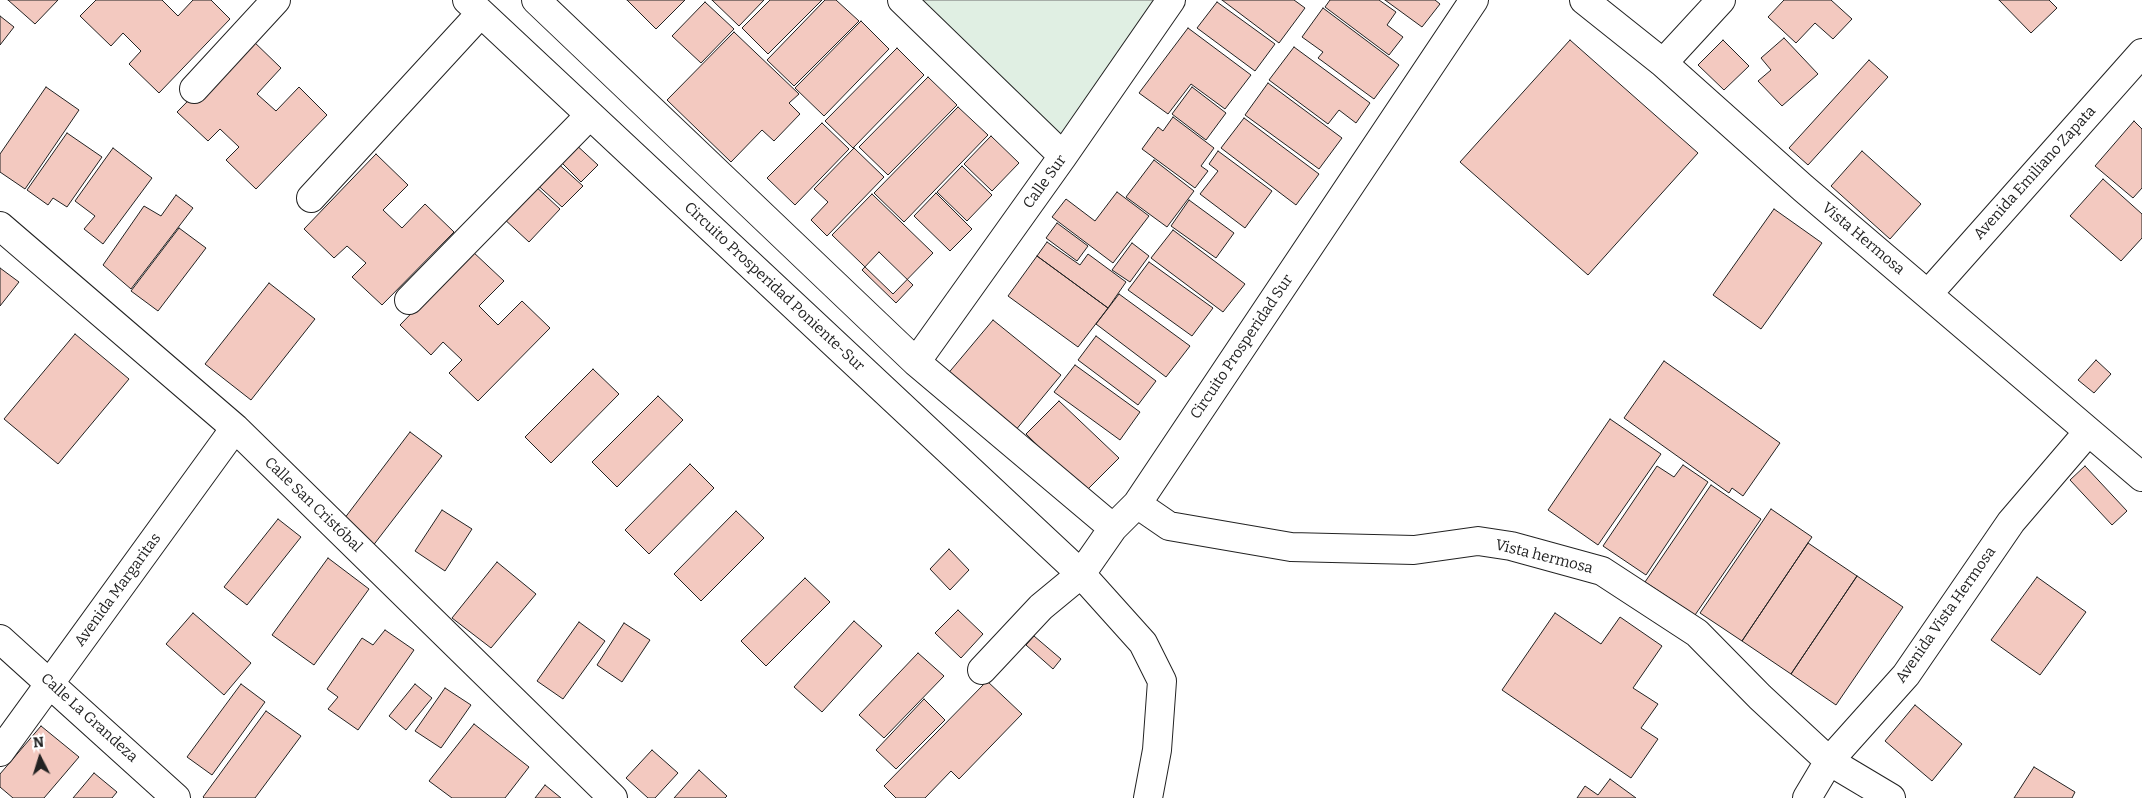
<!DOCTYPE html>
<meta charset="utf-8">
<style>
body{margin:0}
#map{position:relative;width:2142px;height:798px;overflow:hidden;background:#fff;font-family:Bitter,serif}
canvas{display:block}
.north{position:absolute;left:15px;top:733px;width:50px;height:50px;-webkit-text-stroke:4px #fff;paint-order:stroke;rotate:355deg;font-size:14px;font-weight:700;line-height:20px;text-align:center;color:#222}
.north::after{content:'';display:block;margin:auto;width:18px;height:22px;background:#222;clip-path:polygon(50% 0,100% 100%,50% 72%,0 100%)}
</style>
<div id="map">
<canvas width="2142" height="798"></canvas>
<div class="north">N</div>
</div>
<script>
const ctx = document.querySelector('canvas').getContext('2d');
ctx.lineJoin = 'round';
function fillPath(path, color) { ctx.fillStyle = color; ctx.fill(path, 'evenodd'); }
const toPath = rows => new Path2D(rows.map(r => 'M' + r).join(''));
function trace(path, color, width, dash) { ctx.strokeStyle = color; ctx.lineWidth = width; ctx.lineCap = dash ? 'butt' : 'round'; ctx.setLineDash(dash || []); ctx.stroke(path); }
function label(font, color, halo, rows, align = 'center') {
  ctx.font = font + ' Bitter,serif'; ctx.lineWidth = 4; ctx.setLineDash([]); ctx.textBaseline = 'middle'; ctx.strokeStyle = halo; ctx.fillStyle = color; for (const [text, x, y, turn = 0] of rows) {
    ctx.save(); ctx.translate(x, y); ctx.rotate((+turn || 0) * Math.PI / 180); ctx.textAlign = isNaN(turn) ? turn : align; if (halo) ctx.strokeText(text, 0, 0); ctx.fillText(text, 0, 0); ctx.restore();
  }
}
const green = toPath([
 [921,0,1155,0,1061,137,921,0]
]);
fillPath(green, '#e0efe3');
trace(green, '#6f6f6f', 1);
const building = toPath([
 [8,0,58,0,35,24,8,0],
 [96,0,162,0,178,16,193,0,211,0,230,19,159,93,129,64,141,51,123,33,111,46,80,16,96,0],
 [627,0,685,0,656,29,627,0],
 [712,0,764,0,739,26,712,0],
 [770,0,822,0,768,54,742,28,770,0],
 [825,0,836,0,859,21,794,86,767,60,825,0],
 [1222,0,1294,0,1305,8,1279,43,1222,0],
 [1330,0,1379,0,1396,12,1387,25,1403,37,1389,55,1325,7,1330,0],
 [1385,0,1435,0,1440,4,1422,27,1385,0],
 [1784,0,1831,0,1852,19,1833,39,1815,23,1796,43,1768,17,1784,0],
 [1999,0,2049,0,2057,8,2031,33,1999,0],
 [705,2,734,29,701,63,672,36,705,2],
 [1217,2,1275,44,1255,71,1197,28,1217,2],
 [1323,8,1399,65,1374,99,1318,58,1323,52,1302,37,1323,8],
 [0,16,14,27,0,45,0,16],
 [861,21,889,49,824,116,795,88,861,21],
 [1188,28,1251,75,1225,109,1191,84,1168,114,1139,93,1188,28],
 [734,32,799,94,789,103,800,114,774,141,762,130,731,162,667,100,734,32],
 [250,38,281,68,257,94,276,111,299,87,327,115,256,189,226,160,239,147,220,129,208,141,177,112,250,38],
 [1784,38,1818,74,1782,106,1758,81,1771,70,1761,58,1784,38],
 [1570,40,1698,153,1588,275,1460,162,1570,40],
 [1723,40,1749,66,1724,90,1698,65,1723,40],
 [1294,47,1370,103,1356,123,1339,110,1328,124,1269,80,1294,47],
 [897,48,924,75,853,148,825,121,897,48],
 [1869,60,1888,77,1808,165,1789,148,1869,60],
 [928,77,957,105,888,175,859,147,928,77],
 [1268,83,1342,138,1319,169,1245,115,1268,83],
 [46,87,79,110,25,189,0,172,0,154,46,87],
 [1192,87,1226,113,1206,140,1172,114,1192,87],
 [958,107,988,135,904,222,874,193,958,107],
 [1173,117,1214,148,1201,166,1208,171,1195,188,1142,149,1158,127,1163,131,1173,117],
 [1244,118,1319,174,1296,205,1221,148,1244,118],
 [2134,121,2142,129,2142,188,2133,198,2095,166,2134,121],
 [822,123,849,149,795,205,767,178,822,123],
 [67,133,102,157,67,207,53,198,48,205,27,190,67,133],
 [991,136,1019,163,992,191,964,164,991,136],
 [573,142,598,165,581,182,557,158,573,142],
 [113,148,152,178,103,244,84,229,95,216,75,201,113,148],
 [854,148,884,177,827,236,811,220,828,202,814,189,854,148],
 [1218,151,1272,191,1245,228,1200,194,1218,171,1209,164,1218,151],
 [1862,151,1921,204,1890,239,1831,186,1862,151],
 [376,154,408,185,383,210,402,228,425,204,454,232,382,305,352,277,366,263,347,246,334,258,304,229,376,154],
 [554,160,583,186,562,207,534,182,554,160],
 [1154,160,1194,191,1167,227,1126,197,1154,160],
 [962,166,992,195,967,221,937,192,962,166],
 [2103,179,2142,214,2142,238,2121,261,2070,216,2103,179],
 [533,184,560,209,529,242,502,217,533,184],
 [1117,192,1149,216,1113,263,1052,217,1066,199,1095,221,1117,192],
 [936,193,972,229,950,251,914,216,936,193],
 [872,194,933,253,893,294,832,235,872,194],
 [176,195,193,208,131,289,103,265,144,206,161,216,176,195],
 [1189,200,1234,233,1216,258,1171,226,1189,200],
 [1774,209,1822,243,1761,329,1713,295,1774,209],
 [1057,223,1088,246,1077,261,1046,238,1057,223],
 [179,228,206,248,158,311,131,291,179,228],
 [1173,230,1245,284,1223,312,1151,258,1173,230],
 [1047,242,1080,265,1088,254,1126,282,1108,308,1037,256,1047,242],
 [1132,243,1149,256,1130,282,1112,270,1132,243],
 [472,251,504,281,479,306,498,325,522,301,550,328,478,401,449,373,462,360,443,342,431,355,400,325,472,251],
 [879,252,913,285,896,303,862,270,879,252],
 [1037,256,1108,308,1078,347,1008,296,1037,256],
 [1149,262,1213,308,1192,336,1128,290,1149,262],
 [0,268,19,282,0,306,0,268],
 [269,283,315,319,251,400,205,364,269,283],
 [1119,294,1190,346,1166,377,1096,324,1119,294],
 [993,320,1061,375,1015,431,946,376,993,320],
 [75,334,129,379,58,464,4,419,75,334],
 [1096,336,1156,381,1138,405,1078,360,1096,336],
 [2096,360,2111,374,2094,393,2078,380,2096,360],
 [1664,361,1780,443,1743,496,1732,488,1729,493,1624,418,1664,361],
 [1075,365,1140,412,1120,440,1054,392,1075,365],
 [593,369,619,394,551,463,525,437,593,369],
 [658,396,683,420,617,487,592,462,658,396],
 [1059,401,1119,458,1085,492,1026,434,1059,401],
 [1610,419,1661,454,1598,545,1548,510,1610,419],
 [410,432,442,456,372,547,341,523,410,432],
 [690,464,714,488,649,554,625,530,690,464],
 [1683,465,1708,482,1646,575,1603,546,1657,466,1674,477,1683,465],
 [2085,466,2127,511,2112,525,2070,480,2085,466],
 [1711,485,1761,519,1695,615,1645,582,1711,485],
 [1771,509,1812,537,1742,641,1700,613,1771,509],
 [442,510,472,529,445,571,415,551,442,510],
 [736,511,764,538,701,601,674,574,736,511],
 [278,519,301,537,247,605,224,587,278,519],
 [1808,543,1857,576,1791,674,1742,641,1808,543],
 [949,549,969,570,950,590,930,569,949,549],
 [328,558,369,589,314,665,272,635,328,558],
 [497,562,536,594,491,648,452,618,497,562],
 [1857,576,1903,607,1836,705,1791,674,1857,576],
 [2037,577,2086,612,2040,675,1991,640,2037,577],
 [805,578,830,602,766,666,741,641,805,578],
 [958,610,983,634,961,658,935,633,958,610],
 [193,613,251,663,224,695,166,644,193,613],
 [1555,613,1601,644,1620,617,1662,646,1633,688,1658,704,1641,728,1658,739,1631,778,1502,690,1555,613],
 [854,621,882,646,822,712,794,687,854,621],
 [579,622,605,641,563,699,537,681,579,622],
 [624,623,650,640,622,682,597,665,624,623],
 [385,630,414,650,358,730,328,709,338,697,327,689,362,638,373,645,385,630],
 [1034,636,1061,659,1053,669,1026,645,1034,636],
 [918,653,944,676,884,738,859,715,918,653],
 [987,681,1022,714,959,779,951,771,925,798,896,798,884,786,987,681],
 [241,684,265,702,212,775,187,757,241,684],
 [415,684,432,698,406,730,389,716,415,684],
 [445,688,471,705,441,748,415,731,445,688],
 [924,699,945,720,896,769,876,750,924,699],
 [1915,705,1962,744,1932,781,1885,741,1915,705],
 [266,711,301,736,255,798,204,798,203,797,266,711],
 [474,724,529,767,505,798,452,798,429,781,474,724],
 [41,726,79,757,44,798,13,798,0,787,0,774,41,726],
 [652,750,678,773,655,798,648,798,626,778,652,750],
 [2034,767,2075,792,2072,798,2014,798,2034,767],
 [699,770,727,796,725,798,674,798,699,770],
 [94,773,117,792,112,798,73,798,94,773],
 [1610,779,1636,798,1577,798,1585,786,1598,795,1610,779],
 [545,785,561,798,535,798,545,785]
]);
fillPath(building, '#f3c9c0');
trace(building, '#222', 1);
const minor = toPath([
 [467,0,1081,574,1143,643,1162,681,1157,750,1148,798],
 [536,0,916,362,1113,528],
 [902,0,1063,156],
 [1584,0,1663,63,1803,188,2142,477],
 [1663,63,1721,0],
 [194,89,276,0],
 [311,198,481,13],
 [0,226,235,428,613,798],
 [1928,294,2142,53],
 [409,300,590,115],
 [916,362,1063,156,1171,0],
 [1137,504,1169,526,1291,547,1414,550,1478,541,1511,546,1602,571,1697,633,1760,697,1829,761,1891,798],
 [0,639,176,798],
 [982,670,1041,607,1081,574,1113,528,1137,504,1474,0],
 [0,752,235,428],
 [1807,798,1829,761,1906,675,2011,522,2088,432]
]);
trace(minor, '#222', 30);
trace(minor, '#fff', 28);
label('15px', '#222', '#fff', [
 ["Avenida Emiliano Zapata",2035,173,-48],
 ["Calle Sur",1045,182,-54],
 ["Vista Hermosa",1863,239,40],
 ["Circuito Prosperidad Poniente-Sur",774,287,43],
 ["Circuito Prosperidad Sur",1242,347,-56],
 ["Calle San Cristóbal",313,505,44],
 ["Vista hermosa",1544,557,14],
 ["Avenida Margaritas",118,590,-54],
 ["Avenida Vista Hermosa",1946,615,-55],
 ["Calle La Grandeza",89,718,42]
]);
</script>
